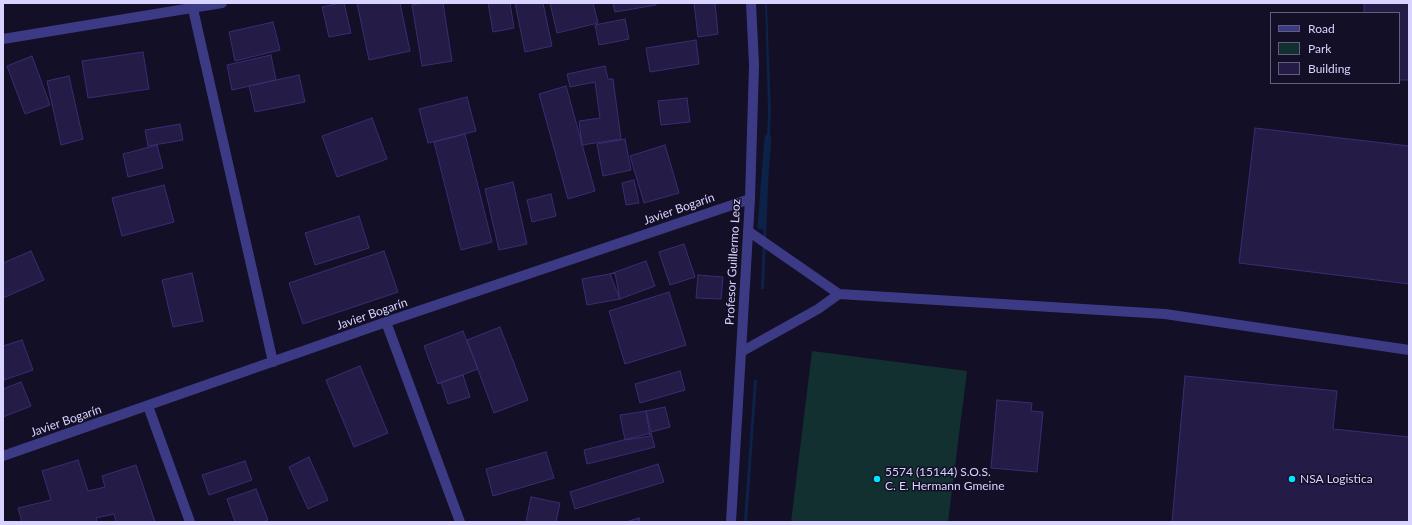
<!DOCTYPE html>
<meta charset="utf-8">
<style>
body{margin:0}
#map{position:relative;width:1412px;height:525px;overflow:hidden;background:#130f26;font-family:Lato,sans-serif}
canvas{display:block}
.frame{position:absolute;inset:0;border:4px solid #d9d4ff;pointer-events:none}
.legend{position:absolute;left:1270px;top:12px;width:130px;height:72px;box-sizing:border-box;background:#130f26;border:1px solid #625e7d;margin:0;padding:5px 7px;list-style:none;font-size:12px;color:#d9d4ff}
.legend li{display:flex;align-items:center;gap:8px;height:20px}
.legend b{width:20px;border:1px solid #625e7d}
</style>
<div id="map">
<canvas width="1412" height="525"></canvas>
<div class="frame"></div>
<ul class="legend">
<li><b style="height:5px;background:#3d3a85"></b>Road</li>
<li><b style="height:11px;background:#12302f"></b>Park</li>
<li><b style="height:11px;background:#241b47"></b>Building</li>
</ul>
</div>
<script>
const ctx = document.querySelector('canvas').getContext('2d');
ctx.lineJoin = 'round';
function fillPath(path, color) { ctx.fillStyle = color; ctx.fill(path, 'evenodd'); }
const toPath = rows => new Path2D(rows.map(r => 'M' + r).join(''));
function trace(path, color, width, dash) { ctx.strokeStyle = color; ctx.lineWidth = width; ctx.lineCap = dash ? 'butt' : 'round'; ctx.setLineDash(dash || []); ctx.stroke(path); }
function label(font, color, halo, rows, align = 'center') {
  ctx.font = font + ' Lato,sans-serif'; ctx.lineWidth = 3; ctx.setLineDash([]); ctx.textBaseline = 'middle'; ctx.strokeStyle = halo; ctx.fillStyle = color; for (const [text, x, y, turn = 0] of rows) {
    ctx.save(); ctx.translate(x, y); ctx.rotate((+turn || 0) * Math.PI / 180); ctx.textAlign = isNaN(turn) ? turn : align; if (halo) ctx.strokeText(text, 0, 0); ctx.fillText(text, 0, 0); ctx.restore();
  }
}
fillPath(toPath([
 [812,351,967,371,948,522,791,522]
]), '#12302f');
fillPath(toPath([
 [765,3,767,3,771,111,764,289,761,289,768,111],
 [754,380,757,380,747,522,744,522]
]), '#0c2248');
trace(toPath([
 [761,226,768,138]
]), '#0c2248', 7);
const building = toPath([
 [340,3,344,3,351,33,329,37,322,7,340,3],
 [357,3,400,3,410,51,369,60,357,3],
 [422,3,443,3,452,61,422,66,412,5,422,3],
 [488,3,510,3,514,28,493,32,488,3],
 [515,3,543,3,552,46,525,52,515,3],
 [550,3,593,3,598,23,557,33,550,3],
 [613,3,656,3,656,5,615,12,613,3],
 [694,3,715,3,718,34,698,37,694,3],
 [1364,3,1409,3,1409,80,1399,80,1399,13,1364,13,1364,3],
 [625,19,629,39,599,45,595,25,625,19],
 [273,22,280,50,235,61,229,32,273,22],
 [696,40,699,64,650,72,646,48,696,40],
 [143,52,149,89,88,98,82,61,143,52],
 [271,55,276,80,232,90,227,65,271,55],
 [32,56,50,105,25,114,7,66,32,56],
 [605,66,608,79,613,79,621,139,582,145,579,121,600,118,595,82,570,87,567,74,605,66],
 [299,75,305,102,255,112,249,86,299,75],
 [69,76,83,139,61,145,47,81,69,76],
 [566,86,595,191,568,199,539,94,566,86],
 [467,97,476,131,428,143,419,109,467,97],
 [687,98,690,122,661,125,658,101,687,98],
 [372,118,387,159,337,177,322,136,372,118],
 [180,124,183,140,148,146,145,130,180,124],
 [1255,128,1409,146,1409,284,1239,263,1255,128],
 [465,134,492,242,461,250,434,142,465,134],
 [625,139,631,170,603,176,597,144,625,139],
 [157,145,163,168,128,177,123,154,157,145],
 [665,145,679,193,644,203,630,156,665,145],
 [634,180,639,203,626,205,622,183,634,180],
 [513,182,527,244,499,250,485,189,513,182],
 [164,185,174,222,122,236,112,198,164,185],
 [551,194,556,216,532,222,527,200,551,194],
 [359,216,369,248,315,265,305,233,359,216],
 [684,244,695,277,670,285,659,252,684,244],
 [31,251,44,280,3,298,3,263,31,251],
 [384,251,398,292,303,324,289,283,384,251],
 [646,261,655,286,620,299,610,274,646,261],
 [192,273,203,321,173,327,162,280,192,273],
 [615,273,620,299,587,305,582,279,615,273],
 [698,275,723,277,721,299,696,298,698,275],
 [669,292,686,345,625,364,609,311,669,292],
 [500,327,528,400,494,413,467,340,500,327],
 [463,331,478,369,438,384,424,346,463,331],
 [22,340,33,370,4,380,3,346,22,340],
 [360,366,388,433,354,447,326,380,360,366],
 [680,371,685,390,640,403,635,384,680,371],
 [463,375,470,397,448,404,441,382,463,375],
 [1185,376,1337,391,1333,429,1409,437,1409,522,1172,522,1185,376],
 [21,382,31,406,3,417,3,389,21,382],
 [997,400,1032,403,1031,411,1043,412,1037,472,991,468,997,400],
 [665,407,670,427,651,432,646,411,665,407],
 [646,411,650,436,625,440,620,415,646,411],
 [651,433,655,447,587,464,584,450,651,433],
 [546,452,554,478,493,496,486,469,546,452],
 [309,457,328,500,308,509,289,467,309,457],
 [78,460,88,491,105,487,102,476,136,465,155,522,116,522,114,514,96,518,97,522,22,522,18,508,51,500,42,471,78,460],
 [245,461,252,480,209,495,202,475,245,461],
 [658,464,664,482,575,509,570,492,658,464],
 [256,489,268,520,263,522,235,522,227,499,256,489],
 [531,497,560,503,556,522,526,522,531,497],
 [639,518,640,522,626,522,639,518]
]);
fillPath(building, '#241b47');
trace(building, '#3b2d73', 1);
trace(toPath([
 [193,3,193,9,273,362],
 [3,39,222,3],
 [839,294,1165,314,1409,350],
 [386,322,460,522],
 [741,352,818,309,839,294,748,231],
 [148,406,190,522],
 [3,456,386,322,750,199],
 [731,522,750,199,754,65,751,3]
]), '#3d3a85', 10);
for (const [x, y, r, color] of [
 [877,479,4,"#00e5ff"],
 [1292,479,4,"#00e5ff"]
]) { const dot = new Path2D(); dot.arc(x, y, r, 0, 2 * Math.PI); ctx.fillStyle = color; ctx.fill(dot); trace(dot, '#130f26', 1.5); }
label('12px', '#d9d4ff', '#130f26', [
 ["Javier Bogarín",679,209,-19],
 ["Profesor Guillermo Leoz",733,262,-87],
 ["Javier Bogarín",372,314,-19],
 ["Javier Bogarín",66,421,-19]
]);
label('12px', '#d9d4ff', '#130f26', [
 ["5574 (15144) S.O.S.",885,472],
 ["C. E. Hermann Gmeine",885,486],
 ["NSA Logistica",1300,479]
], 'left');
</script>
